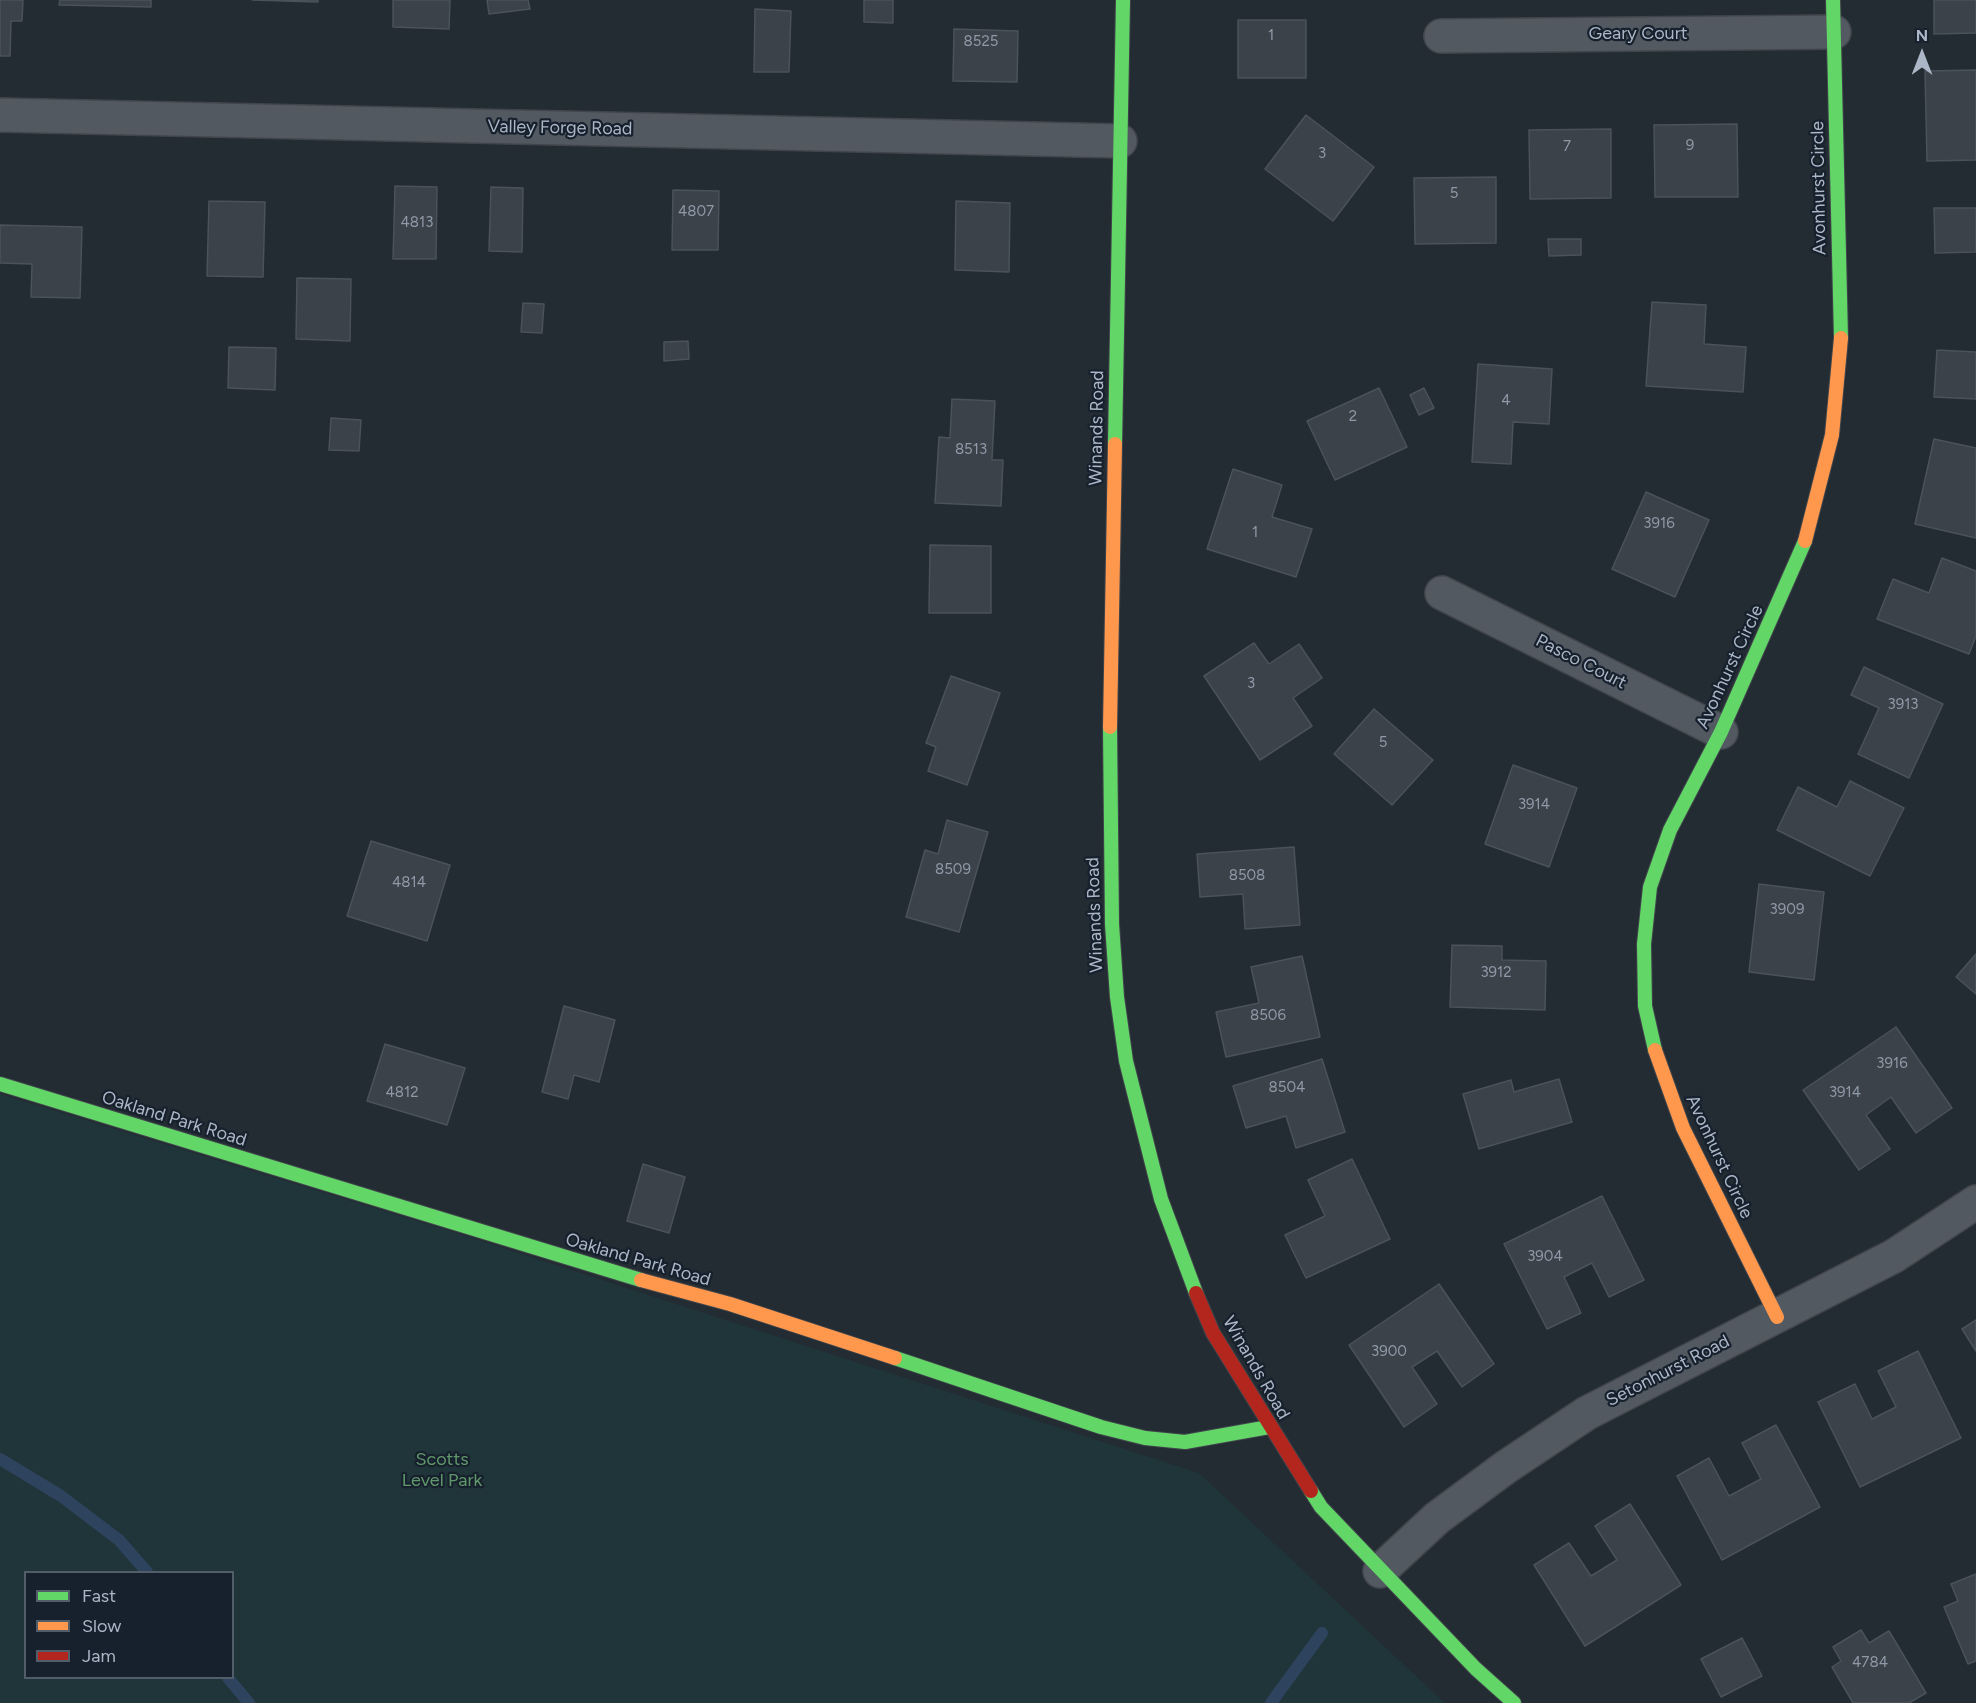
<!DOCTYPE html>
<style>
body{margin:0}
#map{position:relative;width:1976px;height:1703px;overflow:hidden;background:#232b33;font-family:Figtree,sans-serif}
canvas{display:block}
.legend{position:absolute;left:24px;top:1571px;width:210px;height:108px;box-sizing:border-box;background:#17212d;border:2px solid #525d6a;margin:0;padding:8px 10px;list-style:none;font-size:18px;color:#abb6c6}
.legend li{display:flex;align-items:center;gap:12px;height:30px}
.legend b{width:30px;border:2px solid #525d6a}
.north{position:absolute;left:1892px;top:24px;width:60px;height:60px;-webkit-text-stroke:4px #17212d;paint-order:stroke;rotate:0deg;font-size:16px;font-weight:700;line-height:24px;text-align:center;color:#abb6c6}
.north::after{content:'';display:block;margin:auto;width:21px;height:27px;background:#abb6c6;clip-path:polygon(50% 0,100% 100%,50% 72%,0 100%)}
</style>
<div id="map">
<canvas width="1976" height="1703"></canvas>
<ul class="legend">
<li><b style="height:8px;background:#63d668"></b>Fast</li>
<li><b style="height:8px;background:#ff974d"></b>Slow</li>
<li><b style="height:8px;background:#b3261e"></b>Jam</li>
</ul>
<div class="north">N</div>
</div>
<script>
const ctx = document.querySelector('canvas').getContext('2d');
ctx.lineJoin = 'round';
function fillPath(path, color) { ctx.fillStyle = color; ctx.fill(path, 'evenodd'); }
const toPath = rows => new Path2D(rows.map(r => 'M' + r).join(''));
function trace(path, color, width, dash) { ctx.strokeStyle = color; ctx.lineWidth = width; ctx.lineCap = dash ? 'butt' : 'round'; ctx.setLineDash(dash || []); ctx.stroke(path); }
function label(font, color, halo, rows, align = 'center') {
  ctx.font = font + ' Figtree,sans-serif'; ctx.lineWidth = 4.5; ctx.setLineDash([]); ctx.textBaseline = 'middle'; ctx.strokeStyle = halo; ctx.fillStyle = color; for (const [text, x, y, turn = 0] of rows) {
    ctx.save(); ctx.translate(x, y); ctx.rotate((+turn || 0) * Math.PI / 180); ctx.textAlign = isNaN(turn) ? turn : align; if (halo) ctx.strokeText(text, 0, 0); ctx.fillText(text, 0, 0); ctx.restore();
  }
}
fillPath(toPath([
 [0,1094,463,1235,1199,1473,1445,1703,0,1703],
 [26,1572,232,1572,232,1678,26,1678]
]), '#203539');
trace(toPath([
 [0,1459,61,1496,119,1540,147,1572],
 [228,1678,249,1703],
 [1271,1703,1322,1633]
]), '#2e445e', 12);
const building = toPath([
 [0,0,23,0,22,21,11,21,10,56,0,56,0,0],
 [60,0,151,0,151,7,59,5,60,0],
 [252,0,318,0,318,2,252,0],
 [393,0,450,0,449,29,393,27,393,0],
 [487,0,528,0,530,9,489,14,487,0],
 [864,0,893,0,893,23,864,22,864,0],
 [1934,0,1976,0,1976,33,1934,34,1934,0],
 [755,9,791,11,789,72,754,72,755,9],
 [1238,20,1306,20,1306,78,1238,78,1238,20],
 [954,29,1018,31,1017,82,953,81,954,29],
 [1976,70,1976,160,1927,161,1925,71,1976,70],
 [1306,115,1374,167,1333,221,1265,169,1306,115],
 [1737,124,1738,197,1655,197,1654,125,1737,124],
 [1611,129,1611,198,1530,199,1529,130,1611,129],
 [1496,177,1496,243,1415,244,1414,178,1496,177],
 [395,186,437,187,436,259,393,259,395,186],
 [491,187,523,188,522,252,489,251,491,187],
 [673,190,719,191,718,250,672,250,673,190],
 [209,201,265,202,263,277,207,276,209,201],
 [956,201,1010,203,1009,272,955,270,956,201],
 [1934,208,1976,208,1976,252,1935,253,1934,208],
 [0,225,82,227,80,298,31,297,32,264,0,263,0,225],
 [1548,239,1581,239,1581,255,1549,256,1548,239],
 [297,278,351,279,350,341,296,339,297,278],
 [1652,302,1706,305,1704,344,1746,347,1743,392,1646,386,1652,302],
 [523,303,544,304,542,333,521,332,523,303],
 [688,341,689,359,664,361,664,342,688,341],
 [229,347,276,348,275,390,228,388,229,347],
 [1937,350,1976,352,1976,399,1934,397,1937,350],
 [1478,364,1552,369,1549,424,1513,422,1511,464,1472,462,1478,364],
 [1379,388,1407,447,1335,480,1307,421,1379,388],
 [1424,388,1434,408,1419,415,1410,395,1424,388],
 [952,399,995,401,992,460,1003,460,1001,506,935,503,939,437,950,438,952,399],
 [331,418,361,420,359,451,329,450,331,418],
 [1934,439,1976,448,1976,538,1915,524,1934,439],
 [1233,469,1282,485,1272,517,1312,529,1296,577,1207,549,1233,469],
 [1646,492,1709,520,1675,597,1612,569,1646,492],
 [930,545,991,546,991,613,929,613,930,545],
 [1942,558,1976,571,1976,636,1969,654,1877,619,1893,579,1929,593,1942,558],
 [1254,643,1269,664,1299,644,1322,678,1293,698,1312,726,1260,760,1204,676,1254,643],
 [1864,667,1943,704,1909,778,1858,754,1879,708,1851,695,1864,667],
 [951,676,1000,693,967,785,928,771,936,747,926,743,951,676],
 [1374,709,1433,760,1392,805,1334,754,1374,709],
 [1513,765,1577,788,1549,867,1485,844,1513,765],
 [1850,781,1904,808,1870,876,1777,830,1798,787,1837,807,1850,781],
 [947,820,988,832,959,932,906,917,925,850,938,854,947,820],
 [371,841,450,865,427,941,347,916,371,841],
 [1294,847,1300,925,1245,929,1243,894,1200,897,1197,854,1294,847],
 [1759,884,1824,892,1814,980,1749,972,1759,884],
 [1452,945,1502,946,1502,960,1546,961,1545,1010,1450,1007,1452,945],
 [1976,954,1976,994,1956,977,1976,954],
 [1302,956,1320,1037,1226,1057,1216,1012,1259,1003,1251,967,1302,956],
 [564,1006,615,1020,599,1082,574,1075,568,1099,542,1092,564,1006],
 [1896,1027,1952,1108,1916,1133,1891,1097,1866,1115,1890,1149,1859,1170,1803,1090,1896,1027],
 [385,1044,465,1068,447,1125,367,1101,385,1044],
 [1322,1059,1345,1132,1296,1148,1286,1116,1246,1128,1233,1086,1322,1059],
 [1559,1079,1572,1122,1479,1149,1463,1094,1511,1080,1514,1092,1559,1079],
 [1352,1159,1390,1239,1306,1278,1285,1235,1325,1216,1308,1180,1352,1159],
 [643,1164,685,1177,669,1233,627,1221,643,1164],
 [1602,1196,1644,1280,1609,1297,1592,1263,1564,1277,1581,1313,1547,1329,1504,1244,1602,1196],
 [1439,1284,1494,1364,1462,1387,1437,1351,1412,1367,1437,1404,1404,1427,1349,1345,1439,1284],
 [1976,1320,1976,1351,1962,1329,1976,1320],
 [1918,1351,1961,1438,1860,1487,1818,1402,1855,1384,1872,1419,1896,1407,1878,1371,1918,1351],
 [1776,1425,1820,1507,1722,1560,1677,1476,1709,1458,1729,1496,1761,1479,1742,1443,1776,1425],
 [1630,1504,1681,1585,1585,1646,1534,1565,1569,1543,1591,1576,1617,1560,1595,1526,1630,1504],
 [1976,1574,1976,1661,1968,1664,1944,1607,1958,1601,1951,1584,1976,1574],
 [1861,1630,1869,1643,1889,1631,1926,1693,1909,1703,1853,1703,1832,1667,1841,1661,1833,1647,1861,1630],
 [1742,1638,1762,1676,1721,1697,1701,1659,1742,1638]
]);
fillPath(building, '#3b4249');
trace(building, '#4a525b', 1.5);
const street = toPath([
 [1441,36,1834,32],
 [0,115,1120,141],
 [1442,593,1721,732],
 [1380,1571,1437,1518,1506,1467,1587,1413,1894,1256,1976,1202]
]);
const fast = toPath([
 [1833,0,1841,338],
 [1115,444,1123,0],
 [1110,727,1112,924,1117,997,1126,1061,1161,1199,1196,1293],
 [1655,1050,1645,1006,1644,944,1650,887,1670,830,1721,732,1805,541],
 [0,1084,641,1280],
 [895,1358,1101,1427,1145,1438,1185,1442,1269,1427],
 [1311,1491,1321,1507,1476,1669,1514,1703]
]);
const slow = toPath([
 [1805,541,1832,435,1841,338],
 [1110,727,1115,444],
 [1655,1050,1683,1128,1777,1317],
 [641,1280,730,1304,895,1358]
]);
const jam = toPath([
 [1196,1293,1213,1333,1311,1491]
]);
trace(street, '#40454b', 36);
trace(fast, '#40454b', 16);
trace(slow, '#40454b', 16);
trace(jam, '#40454b', 16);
trace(street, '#535961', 33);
trace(fast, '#63d668', 14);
trace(slow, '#ff974d', 14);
trace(jam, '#b3261e', 14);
label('15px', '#8f99a7', null, [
 ["1",1271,36],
 ["8525",981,42],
 ["9",1690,146],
 ["7",1567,147],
 ["3",1322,154],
 ["5",1454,194],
 ["4807",696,212],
 ["4813",417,223],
 ["4",1506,401],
 ["2",1353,417],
 ["8513",971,450],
 ["3916",1659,524],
 ["1",1255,533],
 ["3",1251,684],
 ["3913",1903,705],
 ["5",1383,743],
 ["3914",1534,805],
 ["8509",953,870],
 ["8508",1247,876],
 ["4814",409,883],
 ["3909",1787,910],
 ["3912",1496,973],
 ["8506",1268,1016],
 ["3916",1892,1064],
 ["8504",1287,1088],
 ["4812",402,1093],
 ["3914",1845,1093],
 ["3904",1545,1257],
 ["3900",1389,1352],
 ["4784",1870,1663]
]);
label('18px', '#abb6c6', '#17212d', [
 ["Geary Court",1638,34],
 ["Valley Forge Road",560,128,1],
 ["Avonhurst Circle",1819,188,-91],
 ["Winands Road",1097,428,-89],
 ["Pasco Court",1581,662,27],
 ["Avonhurst Circle",1730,667,-65],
 ["Winands Road",1095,915,-92],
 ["Oakland Park Road",174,1119,17],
 ["Avonhurst Circle",1719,1157,65],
 ["Oakland Park Road",638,1260,16],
 ["Winands Road",1256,1368,60],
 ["Setonhurst Road",1668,1371,-27]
]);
label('18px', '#60986b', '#17212d', [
 ["Scotts",442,1460],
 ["Level Park",442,1481]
]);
</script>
